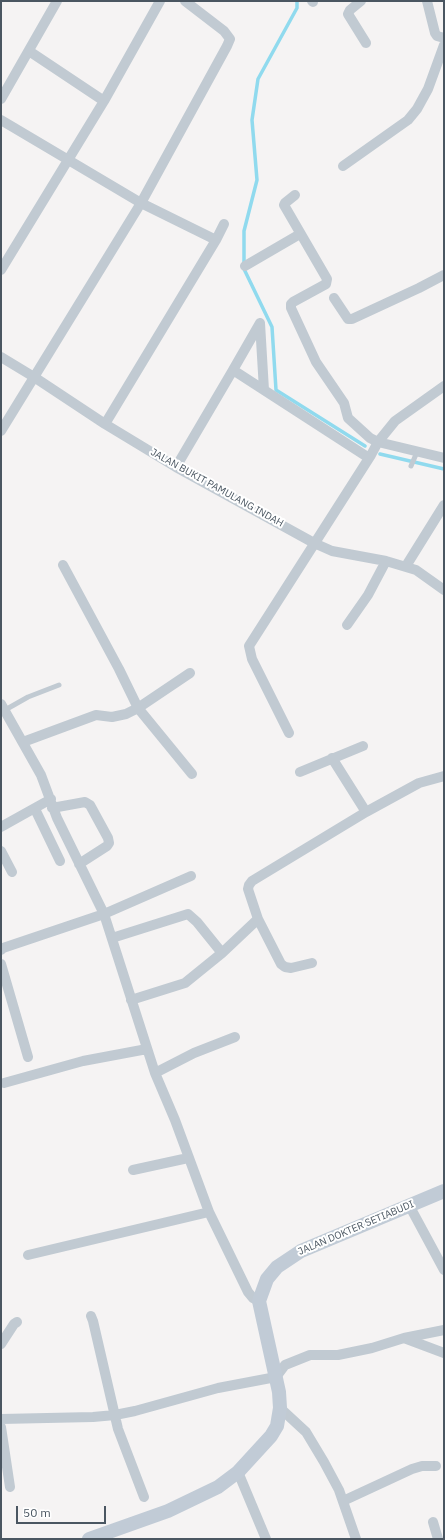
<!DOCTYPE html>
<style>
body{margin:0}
#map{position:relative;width:445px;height:1540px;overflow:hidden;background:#f5f3f3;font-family:"IBM Plex Sans",sans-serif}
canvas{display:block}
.frame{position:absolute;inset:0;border:2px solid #4a5661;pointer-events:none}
.scale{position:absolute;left:16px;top:1506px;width:90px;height:18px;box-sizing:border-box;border:2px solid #4a5661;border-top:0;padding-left:5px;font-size:12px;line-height:14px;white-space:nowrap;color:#4a5661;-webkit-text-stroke:3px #fff;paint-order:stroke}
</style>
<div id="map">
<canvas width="445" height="1540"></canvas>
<div class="frame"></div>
<div class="scale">50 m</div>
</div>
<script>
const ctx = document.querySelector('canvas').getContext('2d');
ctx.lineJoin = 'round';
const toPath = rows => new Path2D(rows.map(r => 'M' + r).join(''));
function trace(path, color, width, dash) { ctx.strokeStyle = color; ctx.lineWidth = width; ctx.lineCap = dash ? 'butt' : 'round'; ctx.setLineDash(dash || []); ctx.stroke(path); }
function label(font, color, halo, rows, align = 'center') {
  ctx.font = font + ' "IBM Plex Sans",sans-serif'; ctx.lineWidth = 4; ctx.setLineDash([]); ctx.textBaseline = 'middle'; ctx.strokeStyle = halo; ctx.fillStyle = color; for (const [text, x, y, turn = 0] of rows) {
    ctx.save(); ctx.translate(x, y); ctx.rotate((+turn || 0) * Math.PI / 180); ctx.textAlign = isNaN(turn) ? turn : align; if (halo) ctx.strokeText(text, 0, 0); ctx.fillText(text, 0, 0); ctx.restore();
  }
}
trace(toPath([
 [297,1,297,8,258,79,252,120,257,180,244,231,244,269,272,327,276,390,365,446],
 [380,454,444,469]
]), '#90daee', 3.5);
trace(toPath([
 [411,466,417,452],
 [5,710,28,697,59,685]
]), '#c1cad2', 5);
trace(toPath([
 [312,1,313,2],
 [361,1,350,10,348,14,366,43],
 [427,1,435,33,437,36,444,38],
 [29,51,104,101],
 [1,99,57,1],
 [1,120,141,203,216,240,105,424],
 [343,166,408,120,417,109,428,89,444,45],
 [295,195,285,203,284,205,327,279,326,284,293,302,291,304,291,308,316,362,344,403,348,418,370,438,378,442,444,458],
 [216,240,224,224],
 [245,266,300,234],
 [1,270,104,101,160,1],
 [334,298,348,319,352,319,419,288,444,275],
 [260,323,264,390],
 [1,357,34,377,105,424,176,467,314,543,332,551,386,561,416,570,444,590],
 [233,370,260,323],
 [1,431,141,203,227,46,230,39,224,31,185,1],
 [176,467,233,370,369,458],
 [63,565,119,669,138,708,192,774],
 [406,566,444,505],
 [347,625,368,595,386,561],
 [1,704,41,775,57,818,104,914,155,1073,175,1120,209,1212,248,1292,253,1298,259,1301],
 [289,733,252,659,249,646,371,455,378,442,395,421,444,386],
 [23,742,96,715,112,717,126,714,138,708,190,673],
 [332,758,366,812],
 [300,772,363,746],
 [52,808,85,802,90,805,108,838,109,843,107,846,79,864],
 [35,809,60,861],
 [1,827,51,799],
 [1,851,12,872],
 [112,938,188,914,197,922,222,953],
 [1,950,3,948,104,914,191,876],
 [312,963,291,968,285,967,281,964,258,919,248,889,249,885,252,881,366,812,419,783,444,776],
 [1,964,28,1057],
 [131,1000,185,983,222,953,258,919],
 [155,1073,194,1053,235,1037],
 [4,1083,83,1061,147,1049],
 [133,1170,188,1158],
 [409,1205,444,1270],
 [28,1255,209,1212],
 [91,1316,93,1321,118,1429,144,1497],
 [404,1338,444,1353],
 [1,1344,14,1324,17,1322],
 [280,1408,306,1432,324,1462,339,1490,356,1539],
 [1,1419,93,1417,115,1415,135,1411,218,1388,276,1377,285,1365,310,1355,338,1355,372,1348,404,1338,444,1330],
 [1,1427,10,1487],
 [238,1472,266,1539],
 [343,1501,412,1469,422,1466,436,1466],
 [433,1522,438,1539]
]), '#c1cad2', 10);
trace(toPath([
 [89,1539,168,1511,218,1487,238,1472,271,1436,277,1426,280,1408,279,1392,259,1301,267,1279,277,1267,301,1251,444,1191]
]), '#c1cbd6', 14);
label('10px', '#4a5661', '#fff', [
 ["JALAN BUKIT PAMULANG INDAH",217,488,29],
 ["JALAN DOKTER SETIABUDI",356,1228,-23]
]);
</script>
